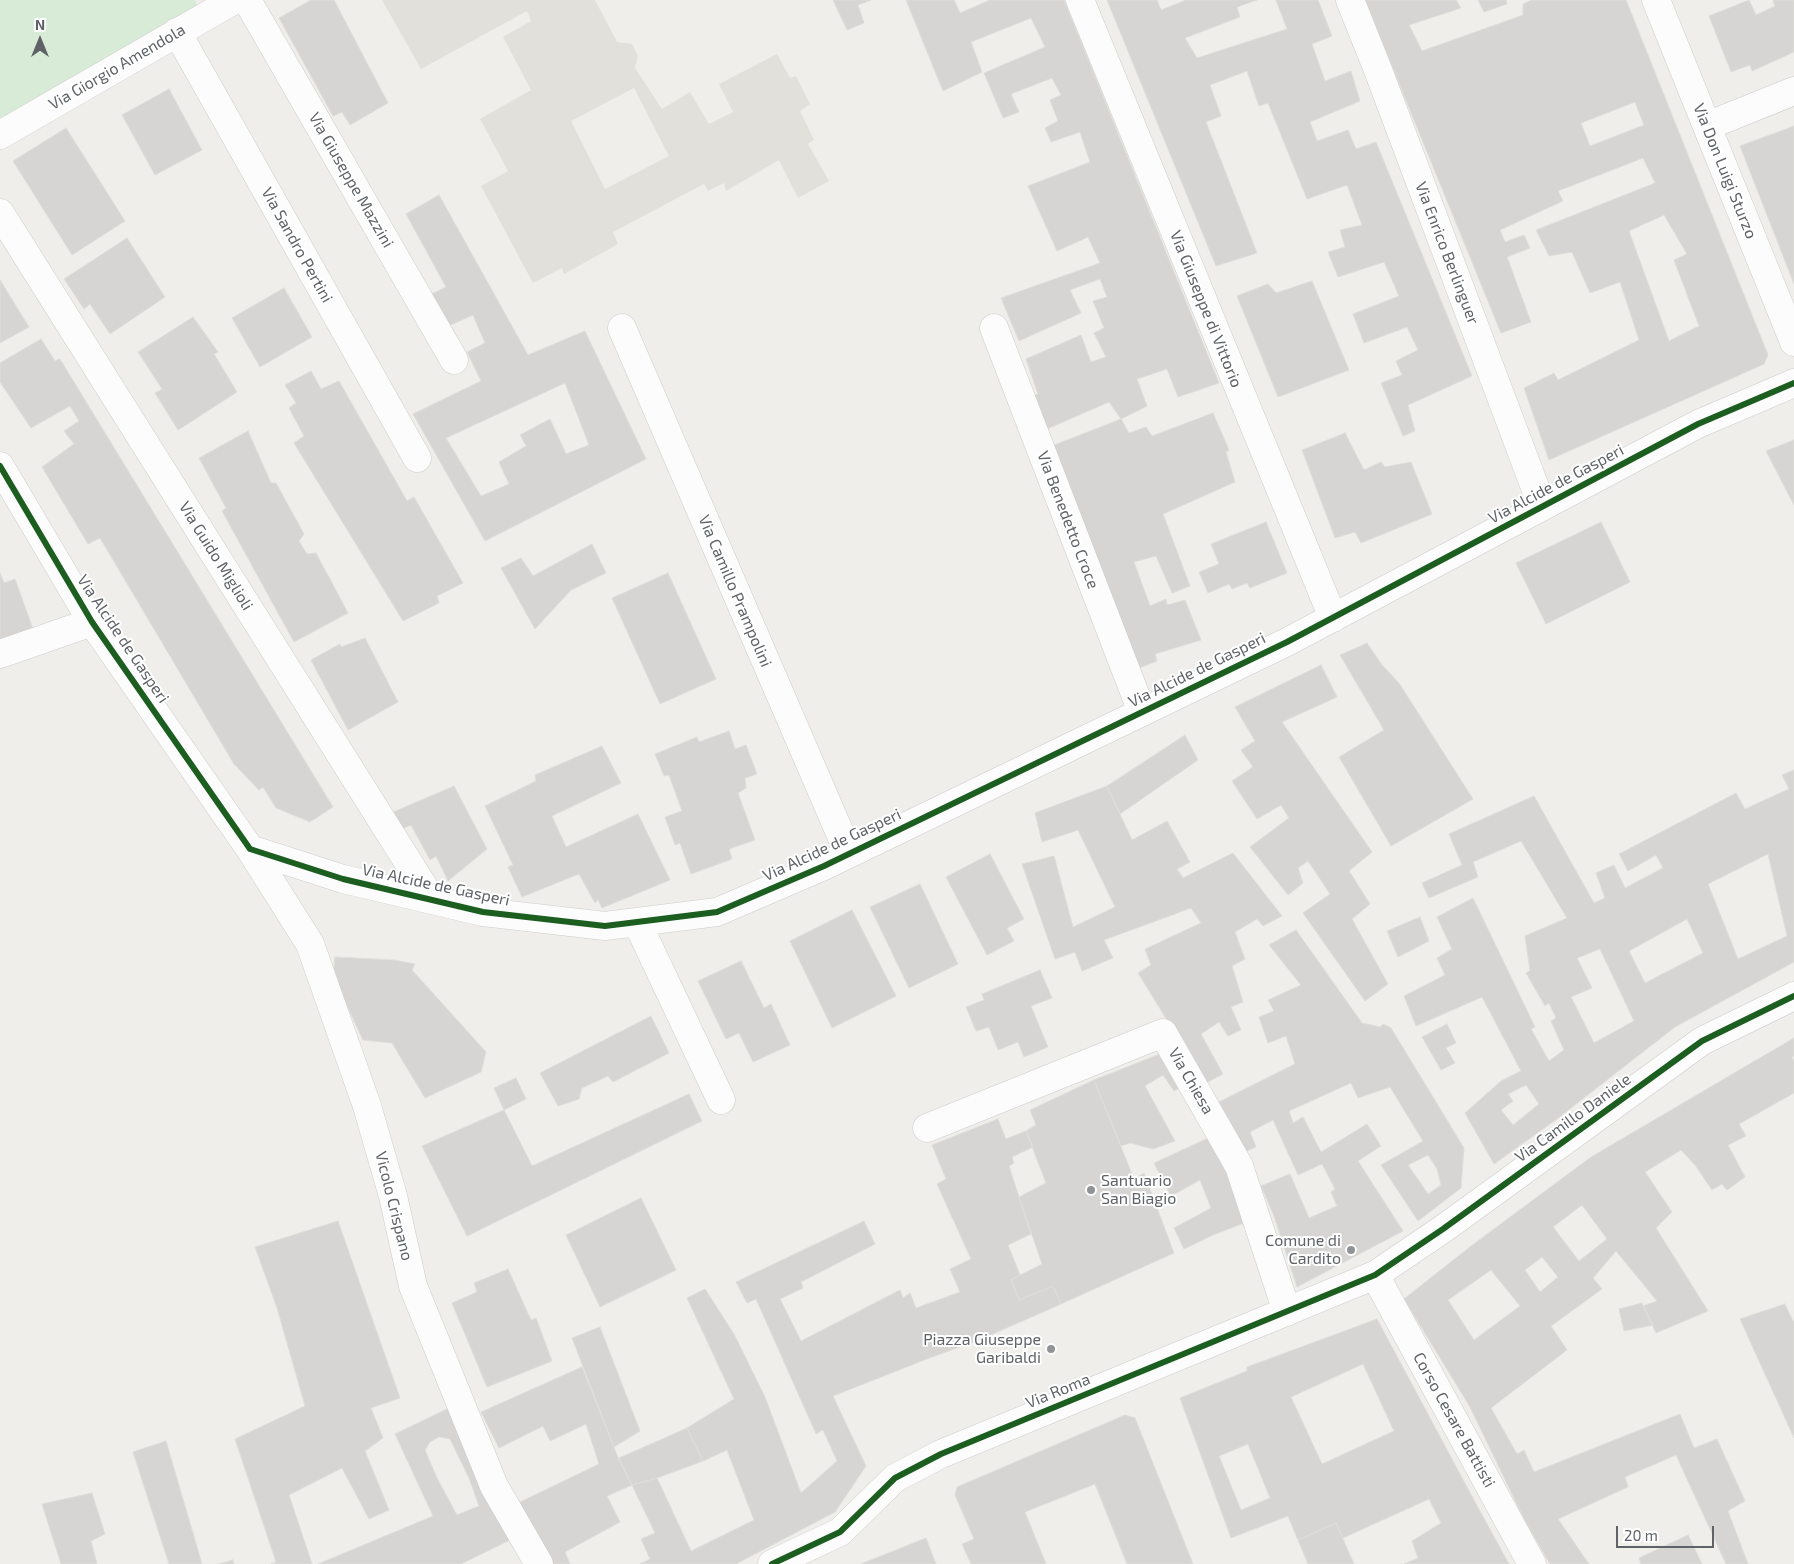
<!DOCTYPE html>
<style>
body{margin:0}
#map{position:relative;width:1794px;height:1564px;overflow:hidden;background:#efeeea;font-family:"Exo 2",sans-serif}
canvas{display:block}
.north{position:absolute;left:15px;top:15px;width:50px;height:50px;-webkit-text-stroke:4px #fff;paint-order:stroke;rotate:0deg;font-size:14px;font-weight:700;line-height:20px;text-align:center;color:#5f6368}
.north::after{content:'';display:block;margin:auto;width:18px;height:22px;background:#5f6368;clip-path:polygon(50% 0,100% 100%,50% 72%,0 100%)}
.scale{position:absolute;left:1616px;top:1526px;width:98px;height:22px;box-sizing:border-box;border:2px solid #5f6368;border-top:0;padding-left:6px;font-size:15px;line-height:18px;white-space:nowrap;color:#5f6368;-webkit-text-stroke:4px #fff;paint-order:stroke}
</style>
<div id="map">
<canvas width="1794" height="1564"></canvas>
<div class="north">N</div>
<div class="scale">20 m</div>
</div>
<script>
const ctx = document.querySelector('canvas').getContext('2d');
ctx.lineJoin = 'round';
function fillPath(path, color) { ctx.fillStyle = color; ctx.fill(path, 'evenodd'); }
const toPath = rows => new Path2D(rows.map(r => 'M' + r).join(''));
function trace(path, color, width, dash) { ctx.strokeStyle = color; ctx.lineWidth = width; ctx.lineCap = dash ? 'butt' : 'round'; ctx.setLineDash(dash || []); ctx.stroke(path); }
function label(font, color, halo, rows, align = 'center') {
  ctx.font = font + ' "Exo 2",sans-serif'; ctx.lineWidth = 4; ctx.setLineDash([]); ctx.textBaseline = 'middle'; ctx.strokeStyle = halo; ctx.fillStyle = color; for (const [text, x, y, turn = 0] of rows) {
    ctx.save(); ctx.translate(x, y); ctx.rotate((+turn || 0) * Math.PI / 180); ctx.textAlign = isNaN(turn) ? turn : align; if (halo) ctx.strokeText(text, 0, 0); ctx.fillText(text, 0, 0); ctx.restore();
  }
}
fillPath(toPath([
 [382,0,595,0,617,42,632,44,638,56,635,68,662,109,690,92,709,124,733,112,719,84,777,54,790,78,796,76,810,104,800,111,814,140,808,144,829,181,798,198,779,160,726,191,724,183,708,191,704,184,613,232,618,244,564,274,562,268,533,283,481,186,508,171,480,119,531,90,503,37,531,21,527,11,421,69],
 [634,88,669,156,605,189,571,121]
]), '#e2e0da');
fillPath(toPath([
 [0,0,195,0,199,10,0,119]
]), '#d8ebd6');
const building = toPath([
 [311,0,334,0,388,103,350,125,342,112,333,116,279,18,311,0],
 [833,0,871,0,858,5,864,23,847,30,833,0],
 [906,0,954,0,960,13,990,0,1064,0,1219,383,1178,397,1167,369,1137,379,1147,406,1121,419,1109,402,1047,429,1034,396,1038,394,1026,359,1081,335,1091,362,1106,357,1094,333,1104,328,1093,301,1107,297,1100,279,1070,290,1081,313,1019,341,1001,298,1100,263,1088,237,1057,251,1028,186,1090,162,1080,132,1051,142,1045,128,1058,121,1050,100,1061,95,1052,78,1011,94,1019,112,1003,118,984,73,1045,47,1031,18,971,42,982,72,943,91,906,0],
 [1107,0,1157,0,1161,10,1186,0,1257,0,1237,7,1240,17,1185,38,1197,58,1287,29,1276,0,1318,0,1332,36,1312,44,1325,81,1351,71,1360,101,1310,122,1317,141,1348,130,1356,149,1376,142,1472,376,1408,405,1415,431,1403,436,1381,383,1402,375,1396,361,1418,350,1407,327,1364,343,1353,314,1399,296,1384,262,1338,277,1328,252,1345,247,1340,230,1362,225,1347,185,1307,199,1268,103,1259,106,1247,71,1210,85,1221,116,1206,122,1257,253,1216,266,1107,0],
 [1365,0,1456,0,1461,8,1409,25,1422,51,1523,15,1523,4,1532,0,1626,0,1768,355,1764,364,1549,460,1524,388,1554,373,1558,380,1639,340,1620,282,1590,293,1572,252,1549,256,1536,230,1655,183,1643,158,1558,191,1563,201,1500,230,1505,242,1524,235,1530,248,1507,257,1531,322,1501,333,1365,0],
 [1635,102,1644,125,1590,146,1581,123,1635,102],
 [1664,215,1687,254,1674,260,1699,326,1669,341,1629,231,1664,215],
 [1478,0,1506,0,1507,4,1484,12,1478,0],
 [1749,0,1756,15,1775,6,1773,0,1794,0,1794,52,1752,71,1750,65,1731,72,1709,16,1749,0],
 [169,89,202,150,155,175,122,115,169,89],
 [1794,126,1794,284,1740,146,1794,126],
 [66,128,125,221,72,255,13,161,66,128],
 [439,195,528,355,585,331,646,459,485,541,413,414,481,381,467,352,485,343,473,315,446,327,429,295,446,287,406,214,439,195],
 [565,383,589,445,566,454,550,419,520,435,526,446,499,462,509,484,481,496,446,438,565,383],
 [127,238,165,297,110,334,90,304,84,309,64,279,127,238],
 [0,280,29,327,0,343,0,280],
 [1312,281,1349,370,1278,397,1237,296,1268,284,1276,293,1312,281],
 [284,288,312,337,260,367,232,318,284,288],
 [193,317,218,352,214,354,237,392,178,430,155,393,162,389,138,352,193,317],
 [41,339,55,361,60,359,333,807,310,822,276,808,263,787,259,790,234,764,100,538,88,544,42,467,74,444,64,431,79,421,70,406,31,428,0,382,0,363,41,339],
 [311,371,321,389,339,381,407,501,414,497,463,583,437,596,439,603,403,621,294,443,304,436,289,408,296,403,285,385,311,371],
 [1213,413,1229,450,1226,452,1235,482,1163,514,1190,586,1172,593,1156,556,1134,562,1150,606,1166,599,1167,605,1185,600,1201,640,1155,654,1157,661,1134,670,1044,449,1121,419,1129,433,1146,427,1152,436,1213,413],
 [248,431,271,483,276,483,304,534,299,541,307,554,316,553,348,613,294,642,222,511,226,508,199,458,248,431],
 [1345,433,1364,470,1381,462,1385,467,1411,462,1432,514,1361,543,1355,532,1335,538,1302,450,1345,433],
 [1794,440,1794,505,1766,451,1794,440],
 [1266,522,1287,573,1250,588,1247,583,1232,589,1229,584,1208,593,1199,572,1219,564,1211,544,1266,522],
 [1601,522,1630,582,1546,624,1516,563,1601,522],
 [592,544,606,573,571,590,535,629,501,568,521,558,533,576,592,544],
 [0,573,4,583,15,579,33,629,0,640,0,573],
 [668,573,716,679,660,704,612,598,668,573],
 [365,638,398,702,348,730,311,660,340,644,341,647,365,638],
 [1367,643,1382,665,1399,683,1473,799,1391,846,1339,757,1384,730,1340,655,1367,643],
 [1321,665,1337,697,1282,722,1372,852,1349,871,1370,904,1352,919,1388,984,1365,1001,1303,913,1330,894,1308,861,1298,868,1303,883,1288,895,1250,847,1289,818,1281,805,1257,819,1232,781,1253,767,1241,750,1255,741,1235,707,1321,665],
 [729,731,735,749,746,745,757,774,745,778,746,788,738,793,755,840,729,849,732,859,691,874,680,843,675,845,665,817,682,811,669,775,664,776,655,754,697,737,699,742,729,731],
 [1185,735,1198,760,1120,814,1107,786,1185,735],
 [602,746,621,783,552,816,566,847,638,814,670,880,602,908,598,900,595,903,579,874,522,897,508,867,513,865,485,806,536,781,535,775,602,746],
 [1794,770,1794,962,1675,1027,1557,1119,1494,1164,1465,1113,1501,1081,1521,1071,1482,997,1416,1026,1404,996,1445,975,1437,958,1452,949,1437,917,1473,898,1535,1027,1531,1029,1549,1061,1564,1050,1551,1021,1556,1018,1549,1003,1545,1006,1526,973,1530,971,1525,936,1567,918,1521,841,1473,862,1478,877,1429,898,1422,883,1462,865,1449,834,1534,796,1594,903,1605,898,1596,873,1614,865,1625,888,1663,868,1656,855,1628,871,1619,854,1736,793,1745,809,1789,789,1782,775,1794,770],
 [1768,854,1787,936,1738,959,1708,884,1768,854],
 [1687,919,1703,953,1645,983,1629,951,1687,919],
 [1600,949,1634,1021,1594,1043,1571,997,1592,988,1577,958,1600,949],
 [1526,1085,1539,1104,1513,1125,1501,1110,1513,1101,1508,1094,1526,1085],
 [454,786,487,849,448,881,436,856,430,860,411,825,402,829,391,813,454,786],
 [1107,786,1132,840,1167,821,1190,862,1177,869,1183,878,1233,853,1282,916,1263,926,1257,919,1235,932,1245,959,1232,966,1243,1002,1231,1007,1241,1030,1228,1036,1219,1022,1201,1034,1223,1074,1206,1083,1138,973,1151,965,1145,949,1201,923,1191,908,1104,940,1113,958,1082,971,1075,952,1055,959,1022,864,1054,856,1073,927,1115,907,1078,830,1042,842,1035,813,1107,786],
 [990,854,1024,919,1007,928,1014,941,987,955,946,877,990,854],
 [920,884,958,964,909,988,870,907,920,884],
 [852,910,896,996,832,1028,790,941,852,910],
 [1420,917,1429,941,1398,957,1387,931,1420,917],
 [1296,930,1362,1023,1380,1027,1383,1024,1391,1028,1464,1148,1461,1188,1418,1221,1381,1165,1423,1141,1390,1087,1358,1098,1351,1083,1289,1111,1293,1123,1303,1117,1321,1152,1367,1124,1381,1146,1358,1161,1403,1231,1297,1287,1274,1216,1261,1186,1290,1174,1309,1218,1337,1206,1331,1192,1335,1189,1322,1164,1298,1175,1273,1120,1250,1132,1256,1147,1242,1153,1217,1103,1295,1064,1286,1036,1268,1043,1259,1017,1274,1011,1268,1000,1301,985,1269,945,1296,930],
 [1428,1155,1437,1169,1441,1185,1428,1194,1408,1165,1428,1155],
 [335,957,394,960,415,964,412,970,486,1052,481,1072,425,1098,392,1043,363,1040,333,976,335,957],
 [741,961,764,1008,771,1004,790,1045,753,1062,739,1033,726,1039,698,981,741,961],
 [1040,970,1052,998,1031,1006,1048,1047,1024,1057,1018,1042,998,1050,989,1027,976,1031,966,1007,984,1000,982,994,1040,970],
 [651,1016,669,1053,613,1082,608,1076,582,1088,579,1099,558,1106,540,1073,651,1016],
 [1447,1024,1456,1043,1446,1048,1455,1063,1441,1070,1422,1037,1447,1024],
 [1794,1038,1794,1056,1792,1057,1794,1061,1794,1093,1739,1124,1746,1136,1728,1145,1745,1177,1727,1190,1722,1184,1712,1190,1695,1165,1681,1150,1645,1172,1672,1212,1656,1228,1708,1311,1656,1333,1643,1306,1657,1301,1616,1251,1593,1278,1602,1289,1551,1326,1567,1350,1491,1408,1517,1454,1524,1450,1534,1472,1680,1414,1694,1448,1717,1439,1745,1501,1728,1511,1748,1564,1726,1564,1676,1455,1625,1477,1628,1487,1558,1519,1589,1564,1550,1564,1524,1519,1470,1407,1404,1299,1471,1246,1591,1157,1794,1038],
 [1582,1205,1607,1239,1579,1261,1553,1227,1582,1205],
 [1542,1257,1558,1277,1540,1292,1525,1270,1542,1257],
 [1491,1270,1520,1306,1474,1340,1448,1300,1491,1270],
 [1165,1052,1185,1085,1174,1091,1163,1075,1145,1086,1175,1141,1153,1149,1130,1143,1121,1146,1094,1080,1165,1052],
 [516,1078,526,1099,504,1110,494,1088,516,1078],
 [1094,1080,1134,1179,1144,1173,1174,1253,1061,1304,1053,1286,1019,1300,1011,1280,1042,1264,1019,1197,1046,1183,1026,1131,1036,1125,1030,1110,1094,1080],
 [689,1094,702,1121,467,1236,422,1146,504,1110,532,1166,689,1094],
 [998,1119,1006,1139,1026,1131,1033,1147,1012,1157,1014,1163,1009,1166,1031,1234,1008,1245,1020,1275,1011,1280,1019,1300,1053,1286,1061,1304,977,1341,932,1357,833,1396,866,1466,835,1512,736,1564,640,1564,650,1559,641,1539,655,1533,632,1485,657,1478,691,1551,754,1520,727,1450,703,1461,687,1428,734,1399,687,1298,705,1289,734,1334,765,1397,801,1493,837,1461,823,1430,816,1434,756,1299,747,1303,736,1282,864,1221,875,1244,801,1282,803,1288,780,1299,801,1341,900,1290,903,1298,910,1293,916,1308,960,1292,950,1269,971,1259,937,1184,946,1179,932,1145,998,1119],
 [1217,1134,1252,1220,1213,1235,1184,1249,1174,1228,1211,1208,1200,1180,1171,1196,1154,1163,1217,1134],
 [641,1198,676,1270,600,1307,566,1235,641,1198],
 [338,1221,400,1398,371,1408,383,1438,365,1451,389,1510,369,1519,342,1468,289,1495,312,1564,271,1564,276,1562,235,1439,305,1406,277,1308,255,1247,338,1221],
 [508,1269,531,1320,536,1318,552,1361,487,1387,452,1303,477,1292,474,1283,508,1269],
 [1642,1303,1653,1325,1624,1331,1619,1309,1642,1303],
 [1785,1304,1793,1321,1794,1321,1794,1438,1740,1319,1785,1304],
 [1377,1319,1475,1502,1509,1564,1404,1564,1418,1558,1412,1541,1441,1523,1429,1499,1343,1538,1336,1523,1298,1540,1288,1516,1231,1538,1180,1398,1247,1371,1247,1367,1377,1319],
 [1363,1364,1394,1431,1322,1464,1291,1397,1363,1364],
 [1248,1444,1270,1498,1241,1510,1219,1456,1248,1444],
 [600,1327,640,1431,614,1447,572,1338,600,1327],
 [582,1367,619,1460,632,1485,607,1496,620,1522,565,1552,570,1564,549,1564,516,1504,599,1464,586,1424,550,1441,543,1426,499,1448,481,1412,582,1367],
 [449,1408,510,1540,461,1564,318,1564,433,1516,395,1434,449,1408],
 [439,1437,450,1439,469,1478,479,1506,457,1515,437,1478,425,1450,430,1442,439,1437],
 [1125,1415,1135,1418,1193,1564,1127,1564,1095,1484,1025,1512,1046,1564,971,1564,962,1544,974,1539,955,1495,957,1487,1125,1415],
 [687,1428,703,1461,657,1478,632,1485,619,1458,687,1428],
 [166,1441,202,1564,169,1564,133,1452,166,1441],
 [92,1493,105,1534,91,1541,97,1564,61,1564,42,1504,92,1493],
 [1336,1523,1354,1564,1308,1564,1298,1540,1336,1523],
 [1688,1535,1702,1564,1641,1564,1639,1558,1688,1535],
 [926,1538,936,1564,861,1564,926,1538],
 [233,1560,234,1564,219,1564,233,1560]
]);
fillPath(building, '#d6d5d3');
trace(building, '#deddd9', 1);
const minor = toPath([
 [247,0,454,360],
 [1080,0,1333,618],
 [1350,0,1378,70,1542,506],
 [1656,0,1794,342],
 [177,32,417,458],
 [1707,126,1794,91],
 [0,135,234,0],
 [0,213,432,900],
 [622,328,849,854],
 [994,328,1142,712],
 [0,466,92,622,250,849,343,879,483,912,605,926,717,912,824,866,1287,642,1698,424,1794,383],
 [0,654,92,622],
 [250,849,310,944,367,1106,393,1196,413,1286,494,1486,539,1564],
 [637,922,721,1100],
 [927,1128,1163,1033,1239,1166,1287,1312],
 [1375,1275,1532,1564],
 [772,1564,840,1532,895,1478,941,1454,1375,1275,1443,1229,1702,1041,1794,996]
]);
trace(minor, '#cbcccc', 29);
trace(minor, '#fdfcfc', 28);
trace(toPath([
 [0,466,92,622,250,849,343,879,483,912,605,926,717,912,824,866,1287,642,1698,424,1794,383],
 [772,1564,840,1532,895,1478,941,1454,1375,1275,1443,1229,1702,1041,1794,996]
]), '#1b5e20', 6);
for (const [x, y, r, color] of [
 [1091,1190,5,"#919496"],
 [1351,1250,5,"#919496"],
 [1051,1349,5,"#919496"]
]) { const dot = new Path2D(); dot.arc(x, y, r, 0, 2 * Math.PI); ctx.fillStyle = color; ctx.fill(dot); trace(dot, '#fff', 2); }
label('16px', '#5f6368', '#fff', [
 ["Via Giorgio Amendola",117,67,-30],
 ["Via Don Luigi Sturzo",1725,171,68],
 ["Via Giuseppe Mazzini",351,180,60],
 ["Via Sandro Pertini",297,245,61],
 ["Via Enrico Berlinguer",1447,253,69],
 ["Via Giuseppe di Vittorio",1206,309,68],
 ["Via Alcide de Gasperi",1556,484,-28],
 ["Via Benedetto Croce",1068,520,69],
 ["Via Guido Miglioli",216,556,58],
 ["Via Camillo Prampolini",735,591,67],
 ["Via Alcide de Gasperi",123,639,56],
 ["Via Alcide de Gasperi",1197,670,-26],
 ["Via Alcide de Gasperi",832,845,-25],
 ["Via Alcide de Gasperi",436,885,12],
 ["Via Chiesa",1191,1081,60],
 ["Via Camillo Daniele",1573,1118,-36],
 ["Vicolo Crispano",394,1206,76],
 ["Via Roma",1058,1391,-22],
 ["Corso Cesare Battisti",1454,1420,61]
]);
label('16px', '#5f6368', '#fff', [
 ["Santuario",1101,1181,"left"],
 ["San Biagio",1101,1199,"left"],
 ["Comune di",1341,1241],
 ["Cardito",1341,1259],
 ["Piazza Giuseppe",1041,1340],
 ["Garibaldi",1041,1358]
], 'right');
</script>
